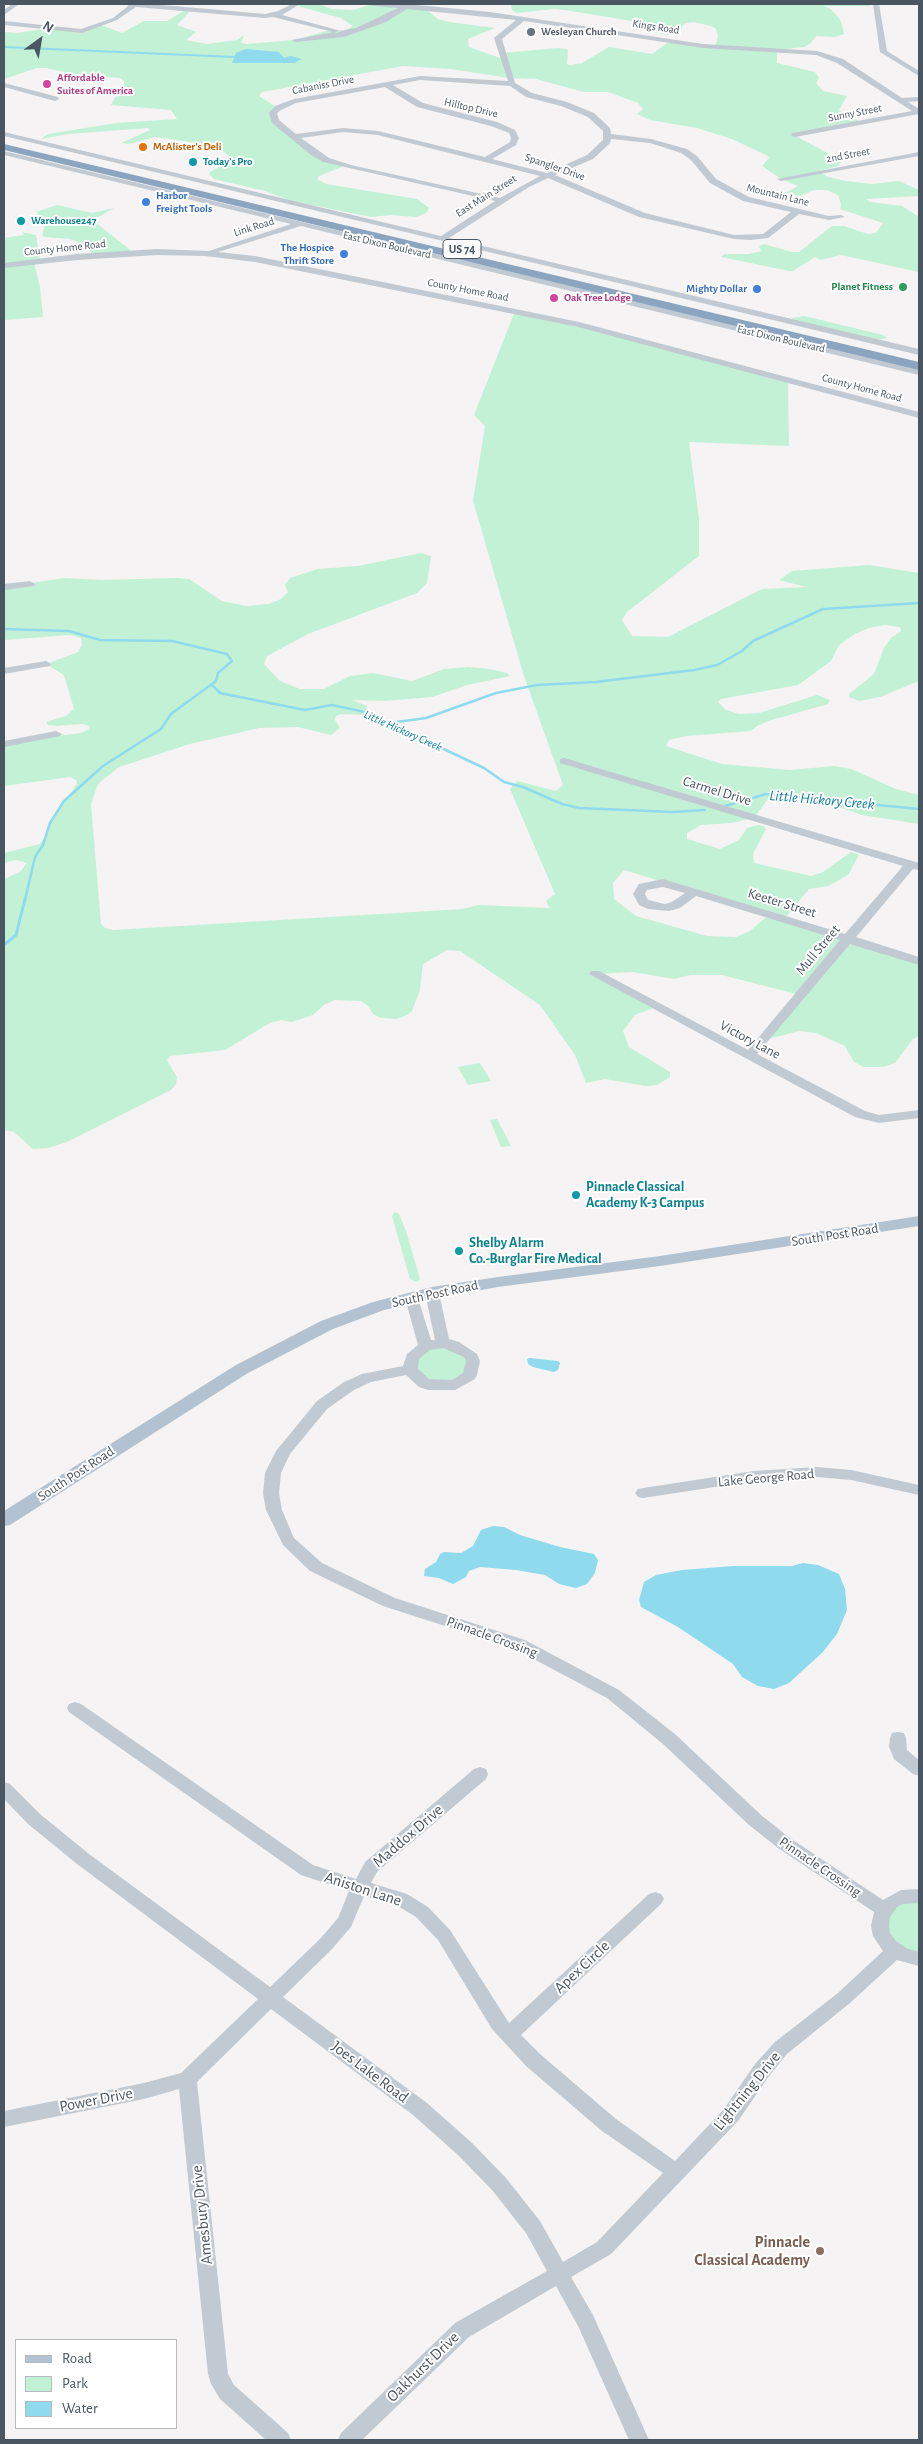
<!DOCTYPE html>
<style>
body{margin:0}
#map{position:relative;width:923px;height:2444px;overflow:hidden;background:#f5f3f3;font-family:"Alegreya Sans",sans-serif}
canvas{display:block}
.frame{position:absolute;inset:0;border:5px solid #4a5661;pointer-events:none}
.legend{position:absolute;left:15px;top:2339px;width:162px;height:90px;box-sizing:border-box;background:#fff;border:1px solid #b7bbc0;margin:0;padding:6px 9px;list-style:none;font-size:15px;color:#4a5661}
.legend li{display:flex;align-items:center;gap:10px;height:25px}
.legend b{width:25px;border:1px solid #b7bbc0}
.north{position:absolute;left:15px;top:15px;width:50px;height:50px;-webkit-text-stroke:4px #fff;paint-order:stroke;rotate:32deg;font-size:14px;font-weight:700;line-height:20px;text-align:center;color:#4a5661}
.north::after{content:'';display:block;margin:auto;width:18px;height:22px;background:#4a5661;clip-path:polygon(50% 0,100% 100%,50% 72%,0 100%)}
</style>
<div id="map">
<canvas width="923" height="2444"></canvas>
<div class="frame"></div>
<ul class="legend">
<li><b style="height:6px;background:#b3c2d1"></b>Road</li>
<li><b style="height:14px;background:#c3f1d5"></b>Park</li>
<li><b style="height:14px;background:#90daee"></b>Water</li>
</ul>
<div class="north">N</div>
</div>
<script>
const ctx = document.querySelector('canvas').getContext('2d');
ctx.lineJoin = 'round';
function fillPath(path, color) { ctx.fillStyle = color; ctx.fill(path, 'evenodd'); }
const toPath = rows => new Path2D(rows.map(r => 'M' + r).join(''));
function trace(path, color, width, dash) { ctx.strokeStyle = color; ctx.lineWidth = width; ctx.lineCap = dash ? 'butt' : 'round'; ctx.setLineDash(dash || []); ctx.stroke(path); }
function label(font, color, halo, rows, align = 'center') {
  ctx.font = font + ' "Alegreya Sans",sans-serif'; ctx.lineWidth = 4; ctx.setLineDash([]); ctx.textBaseline = 'middle'; ctx.strokeStyle = halo; ctx.fillStyle = color; for (const [text, x, y, turn = 0] of rows) {
    ctx.save(); ctx.translate(x, y); ctx.rotate((+turn || 0) * Math.PI / 180); ctx.textAlign = isNaN(turn) ? turn : align; if (halo) ctx.strokeText(text, 0, 0); ctx.fillText(text, 0, 0); ctx.restore();
  }
}
fillPath(toPath([
 [297,4,319,4,332,9,353,10,373,4,423,7,438,19,450,22,495,28,468,39,469,47,503,59,502,53,558,48,566,49,568,50,567,64,570,65,582,63,609,47,652,54,670,41,715,47,718,36,716,29,711,26,694,22,685,23,679,32,667,35,649,31,644,24,638,22,571,11,555,9,516,13,512,10,511,4,871,4,869,6,824,6,831,9,841,21,844,34,834,37,816,36,811,43,804,47,777,50,777,63,815,72,819,78,816,83,823,91,847,96,839,110,862,123,792,134,842,161,838,166,819,171,828,177,846,181,872,184,899,181,919,190,919,196,866,199,870,202,902,206,919,217,919,272,841,255,820,260,815,257,793,271,789,271,721,257,725,254,749,254,761,251,759,246,764,244,792,252,799,252,832,226,844,226,868,234,876,233,883,223,840,209,841,204,838,195,827,190,814,190,800,196,785,193,798,186,781,179,762,166,769,158,768,156,732,139,697,128,650,120,637,114,643,109,638,103,608,92,584,92,536,79,509,78,451,69,403,66,262,92,259,96,278,108,274,118,314,153,344,166,319,176,317,179,326,184,417,199,429,208,426,213,416,217,390,215,371,217,292,201,265,191,214,179,209,174,210,172,227,163,231,158,223,151,197,143,155,137,129,144,121,143,150,130,148,128,68,134,41,139,48,134,116,123,177,119,171,110,111,105,115,97,123,95,124,81,120,78,79,75,46,68,37,68,4,79,4,32,17,33,49,28,77,31,101,25,122,33,144,21,167,21,187,9,191,10,177,25,196,32,186,40,207,44,237,40,244,35,241,43,246,44,295,40,330,30,343,32,353,26,341,18,294,5],
 [57,205,92,213,114,208,97,218,95,222,134,253,95,256,82,244,70,239,45,237,42,235,46,222,36,212],
 [22,232,36,235,40,261,34,262,40,287,43,317,4,320,4,238,24,235],
 [515,311,788,380,789,446,689,442,699,519,699,556,627,612,622,620,632,636,668,637,762,589,806,587,779,580,792,571,869,565,919,573,919,681,880,697,859,701,849,697,849,694,874,674,884,648,891,638,901,631,900,627,885,625,869,628,855,634,839,645,831,661,798,685,721,699,718,702,726,710,739,714,759,713,817,695,830,700,828,704,768,721,757,726,751,731,686,736,669,740,666,746,722,764,790,770,834,766,851,769,896,789,919,795,919,824,862,815,808,796,785,793,770,796,754,818,731,823,701,825,687,833,687,839,720,849,739,840,747,828,759,825,765,827,766,829,753,854,754,863,811,876,823,872,851,852,859,855,848,875,828,886,809,889,784,919,624,870,613,883,614,899,636,916,707,936,736,937,750,931,765,918,774,918,919,961,919,1036,913,1039,895,1063,883,1067,864,1067,854,1062,845,1046,816,1033,799,1031,761,1041,800,995,722,975,690,975,674,979,633,972,596,974,656,1007,635,1015,623,1031,629,1047,670,1072,670,1077,657,1085,646,1086,605,1079,586,1083,575,1055,540,1005,460,951,447,950,423,964,420,990,412,1011,407,1015,397,1019,382,1018,374,1015,368,1006,361,1001,335,1000,324,1005,313,1015,292,1022,281,1020,270,1023,225,1050,170,1056,167,1060,177,1077,176,1084,171,1090,67,1142,48,1148,33,1149,14,1132,4,1130,4,879,20,872,27,863,16,860,4,863,4,853,40,844,48,833,50,823,77,784,76,780,70,777,4,786,4,744,56,734,66,735,81,733,88,730,90,726,82,724,56,726,48,725,46,722,66,716,74,709,64,675,46,664,78,652,82,645,81,638,71,635,4,640,4,587,65,578,102,580,177,578,189,579,222,601,246,606,269,604,281,599,288,592,285,585,290,578,318,569,358,566,421,553,431,556,427,583,417,593,308,634,267,656,264,664,280,681,300,689,324,689,350,676,373,673,412,681,444,669,468,667,490,669,507,673,510,676,467,685,432,697,385,701,352,700,367,706,367,715,341,714,336,716,335,720,340,728,331,735,298,727,259,728,190,744,119,767,98,784,91,804,101,924,105,928,113,930,463,909,479,905,549,908,546,901,555,894,510,789,517,781,556,791,563,785,524,676,473,501,485,426,474,415],
 [804,316,883,335,887,338,876,340,794,321,792,318],
 [480,1063,491,1081,468,1085,458,1067],
 [497,1119,509,1142,511,1146,501,1147,490,1120],
 [395,1212,399,1214,406,1231,420,1279,417,1282,410,1279,392,1216],
 [443,1347,459,1351,468,1361,466,1372,455,1381,430,1381,417,1373,415,1360,426,1350],
 [913,1895,919,1896,919,1959,913,1958,886,1942,891,1902]
]), '#c3f1d5');
fillPath(toPath([
 [246,49,279,52,284,58,291,56,302,59,294,63,232,63,236,53],
 [530,1358,558,1361,560,1363,558,1370,554,1372,533,1367,528,1364,527,1359],
 [493,1526,504,1527,520,1535,560,1547,594,1554,598,1560,595,1573,587,1584,576,1588,559,1584,545,1575,516,1570,480,1567,469,1571,466,1577,453,1584,439,1578,424,1576,425,1569,436,1562,440,1554,444,1552,461,1553,473,1546,481,1530],
 [803,1563,818,1565,839,1574,845,1589,847,1610,837,1634,823,1652,789,1683,774,1689,758,1686,742,1677,733,1664,678,1627,641,1607,639,1600,644,1582,656,1575,682,1570,733,1566,792,1566]
]), '#90daee');
trace(toPath([
 [4,47,234,57]
]), '#90daee', 2);
trace(toPath([
 [4,629,69,631,100,640,172,641,227,654,232,661,218,673,216,681,171,714,161,729,103,766,64,801,50,823,43,845,35,857,25,900],
 [212,685,220,693,305,710,332,705,365,712,484,768,504,782,523,787,562,804,579,808,673,812,705,810],
 [389,723,426,718,496,693,537,685,596,682,694,670,717,665,742,651,753,641,823,609,919,603],
 [725,806,766,794,919,809]
]), '#90daee', 2.5);
trace(toPath([
 [4,945,16,935,25,899]
]), '#90daee', 3);
fillPath(toPath([
 [12,4,19,4,4,15,4,10,12,4],
 [127,4,151,4,265,14,278,11,292,4,300,4,282,15,341,31,337,33,273,17,265,18,136,7,117,20,82,33,4,25,4,21,81,29,113,18,128,6,127,4],
 [370,4,407,4,490,12,703,44,817,51,843,59,902,98,919,97,919,101,908,102,919,109,919,114,795,137,791,135,792,133,912,111,837,63,816,55,703,48,524,21,502,39,515,83,532,93,567,102,594,113,610,128,611,134,651,139,687,149,697,156,716,179,749,197,829,216,841,215,845,217,829,220,799,214,768,238,751,240,734,239,639,217,548,178,529,187,449,238,919,349,919,355,4,136,4,132,441,236,495,201,323,162,311,155,272,123,269,113,275,106,294,99,420,76,508,81,494,38,516,20,407,9,386,22,344,37,295,42,291,40,356,28,398,8,373,6,370,4],
 [420,80,510,86,526,97,561,106,588,117,603,131,603,140,587,155,547,173,492,159,516,145,519,138,515,130,497,122,423,103,393,85,420,80],
 [385,87,417,107,491,126,509,133,511,138,510,142,485,157,378,131,343,128,296,134,279,120,277,113,281,110,296,103,385,87],
 [343,132,378,135,540,176,500,198,351,165,329,158,301,138,343,132],
 [611,139,650,143,681,153,691,160,710,183,743,201,791,212,763,234,734,235,645,213,555,175,593,159,610,143,611,139],
 [873,4,879,4,887,51,919,71,919,76,880,52,873,4],
 [4,83,58,97,59,99,55,101,4,87,4,83],
 [4,151,919,369,919,375,301,226,218,252,255,256,579,322,919,412,919,418,578,327,255,262,205,256,157,255,77,260,4,268,4,263,77,254,157,249,209,251,291,224,4,155,4,151],
 [919,152,919,156,781,181,777,179,919,152],
 [30,581,35,584,34,586,4,590,4,584,30,581],
 [46,661,51,664,50,666,4,674,4,668,46,661],
 [56,731,62,734,60,736,4,747,4,741,56,731],
 [564,758,919,863,919,870,913,869,856,937,919,957,919,965,850,944,757,1054,865,1111,879,1115,919,1110,919,1118,879,1123,855,1117,589,974,591,971,599,971,748,1050,840,940,696,896,680,908,669,911,648,909,639,905,633,894,639,884,663,879,845,934,903,866,560,763,560,759,564,758],
 [663,887,685,893,672,902,665,904,648,900,645,894,647,890,663,887],
 [432,1288,439,1293,449,1339,459,1342,477,1354,480,1361,477,1375,475,1379,455,1390,428,1390,419,1387,406,1375,371,1382,354,1390,327,1409,290,1454,281,1473,279,1493,282,1510,294,1538,322,1563,395,1598,525,1640,619,1690,675,1734,761,1815,790,1838,883,1900,901,1890,919,1889,919,1903,903,1904,897,1907,890,1917,889,1926,890,1933,896,1941,906,1948,919,1952,919,1966,897,1960,850,2003,787,2054,769,2076,738,2121,611,2254,571,2277,593,2315,649,2440,629,2440,579,2328,556,2286,469,2337,362,2440,338,2440,341,2433,455,2323,547,2271,526,2233,492,2190,458,2155,413,2115,271,2009,197,2082,228,2374,234,2385,288,2433,291,2440,266,2440,220,2399,211,2384,208,2374,179,2089,144,2099,4,2127,4,2111,144,2083,181,2073,258,1999,77,1864,28,1824,4,1799,4,1782,10,1784,40,1814,89,1854,270,1987,320,1939,338,1918,349,1891,301,1875,69,1712,67,1708,69,1704,75,1702,81,1704,313,1865,356,1879,365,1862,474,1769,480,1767,486,1769,488,1774,486,1779,377,1872,371,1883,407,1894,428,1907,450,1930,509,2023,649,1894,655,1892,661,1894,664,1899,661,1904,521,2035,540,2054,616,2119,675,2161,724,2109,755,2064,775,2042,838,1993,883,1951,873,1936,871,1926,874,1912,778,1848,749,1825,663,1744,607,1698,513,1648,383,1606,310,1571,283,1545,266,1510,263,1493,265,1473,276,1451,317,1401,344,1382,362,1374,403,1366,407,1354,418,1345,405,1298,407,1295,417,1295,431,1340,435,1340,425,1293,432,1288],
 [443,1348,464,1357,466,1361,463,1373,452,1380,429,1379,418,1369,419,1359,430,1350,443,1348],
 [364,1896,396,1905,416,1917,438,1940,492,2029,526,2066,602,2131,663,2173,597,2242,563,2262,540,2221,506,2178,472,2143,427,2103,283,1997,332,1949,351,1927,364,1896],
 [817,1467,851,1470,919,1485,919,1495,851,1480,817,1477,754,1481,643,1498,638,1497,635,1493,638,1489,643,1488,754,1471,817,1467],
 [898,1732,904,1733,906,1738,907,1750,919,1760,919,1776,913,1774,894,1759,892,1754,889,1747,890,1738,892,1733,898,1732]
]), '#c1cad2');
fillPath(toPath([
 [919,1216,919,1226,660,1266,498,1287,432,1299,384,1310,333,1329,248,1373,10,1525,4,1526,4,1511,236,1365,321,1321,373,1302,432,1287,498,1277,660,1256,919,1216]
]), '#b3c2d1');
fillPath(toPath([
 [4,144,919,362,919,370,4,150,4,144]
]), '#8ba5c1');
for (const [x, y, r, color] of [
 [531,32,5,"#6b7280"],
 [47,84,5,"#d1479c"],
 [143,147,5,"#e8710a"],
 [193,162,5,"#0f9aa8"],
 [146,202,5,"#3f7fe0"],
 [21,221,5,"#0f9aa8"],
 [344,254,5,"#3f7fe0"],
 [903,287,5,"#2e9e5b"],
 [757,289,5,"#3f7fe0"],
 [554,298,5,"#d1479c"],
 [576,1195,5,"#0f9aa8"],
 [459,1251,5,"#0f9aa8"],
 [820,2251,5,"#8d6e63"]
]) { const dot = new Path2D(); dot.arc(x, y, r, 0, 2 * Math.PI); ctx.fillStyle = color; ctx.fill(dot); trace(dot, '#fff', 2); }
label('11px', '#4a5661', '#fff', [
 ["Kings Road",656,27,9],
 ["Cabaniss Drive",323,85,-11],
 ["Hilltop Drive",471,108,13],
 ["Sunny Street",855,113,-11],
 ["2nd Street",848,155,-11],
 ["Spangler Drive",555,167,19],
 ["Mountain Lane",778,195,14],
 ["East Main Street",486,196,-32],
 ["Link Road",254,227,-17],
 ["East Dixon Boulevard",387,245,13],
 ["County Home Road",65,248,-6],
 ["County Home Road",468,290,11],
 ["East Dixon Boulevard",781,339,13],
 ["County Home Road",862,388,15]
]);
label('bold 11px', '#5b616d', '#fff', [
 ["Wesleyan Church",541,32]
], 'left');
label('bold 11px', '#b23c85', '#fff', [
 ["Affordable",57,78],
 ["Suites of America",57,91],
 ["Oak Tree Lodge",564,298]
], 'left');
label('bold 11px', '#c56008', '#fff', [
 ["McAlister's Deli",153,147]
], 'left');
label('bold 11px', '#0d838f', '#fff', [
 ["Today's Pro",203,162],
 ["Warehouse247",31,221]
], 'left');
label('bold 11px', '#366cbe', '#fff', [
 ["Harbor",156,196,"left"],
 ["Freight Tools",156,209,"left"],
 ["The Hospice",334,248],
 ["Thrift Store",334,261],
 ["Mighty Dollar",747,289]
], 'right');
label('bold 11px', '#27864d', '#fff', [
 ["Planet Fitness",893,287]
], 'right');
for (const [x, y, w] of [
 [462,249,38]
]) { const box = new Path2D(); box.roundRect(x - w / 2, y - 9.5, w, 19, 4); ctx.fillStyle = '#fff'; ctx.fill(box); trace(box, '#4a5661', 1); }
label('bold 12px', '#4a5661', null, [
 ["US 74",462,249]
]);
label('italic 12px', '#0c7c9b', '#fff', [
 ["Little Hickory Creek",403,731,24]
]);
label('14px', '#4a5661', '#fff', [
 ["Carmel Drive",717,791,17],
 ["Keeter Street",782,903,17],
 ["Mull Street",818,950,-50],
 ["Victory Lane",750,1040,28],
 ["South Post Road",835,1235,-9],
 ["South Post Road",435,1294,-12],
 ["South Post Road",76,1474,-33],
 ["Lake George Road",766,1478,-5],
 ["Pinnacle Crossing",492,1637,20],
 ["Pinnacle Crossing",820,1867,34]
]);
label('bold 14px', '#0d838f', '#fff', [
 ["Pinnacle Classical",586,1187],
 ["Academy K-3 Campus",586,1203],
 ["Shelby Alarm",469,1243],
 ["Co.-Burglar Fire Medical",469,1259]
], 'left');
label('italic 15px', '#0c7c9b', '#fff', [
 ["Little Hickory Creek",822,800,5]
]);
label('16px', '#4a5661', '#fff', [
 ["Maddox Drive",408,1836,-41],
 ["Aniston Lane",363,1889,18],
 ["Apex Circle",582,1967,-43],
 ["Joes Lake Road",370,2072,37],
 ["Lightning Drive",747,2091,-51],
 ["Power Drive",96,2100,-11],
 ["Amesbury Drive",202,2215,-96],
 ["Oakhurst Drive",423,2367,-44]
]);
label('bold 16px', '#785e54', '#fff', [
 ["Pinnacle",810,2242],
 ["Classical Academy",810,2260]
], 'right');
</script>
